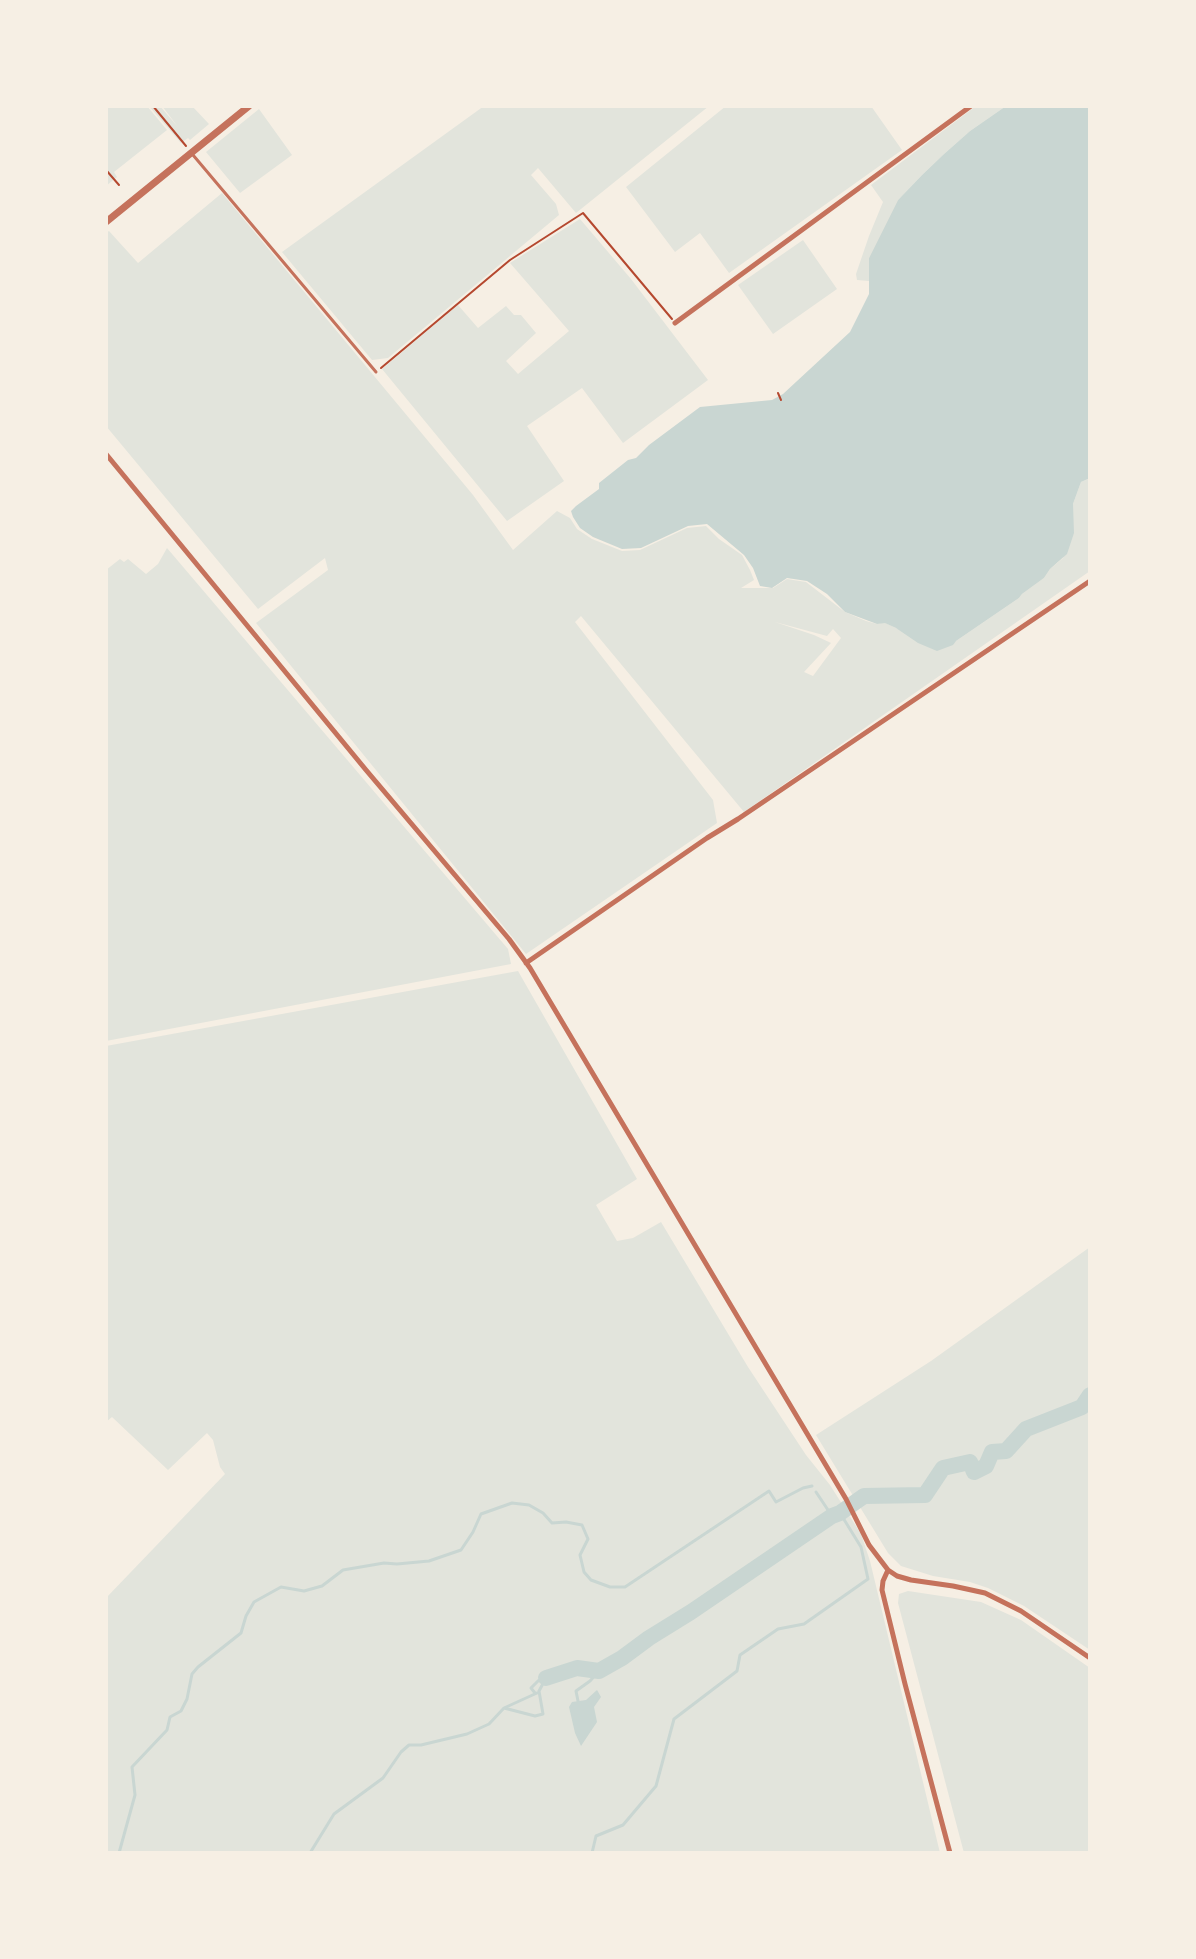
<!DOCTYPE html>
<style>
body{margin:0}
#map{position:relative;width:1196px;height:1959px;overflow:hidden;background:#f6efe4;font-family:Merriweather,serif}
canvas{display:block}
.frame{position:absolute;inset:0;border:108px solid #f6efe4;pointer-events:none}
</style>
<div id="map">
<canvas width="1196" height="1959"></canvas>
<div class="frame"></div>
</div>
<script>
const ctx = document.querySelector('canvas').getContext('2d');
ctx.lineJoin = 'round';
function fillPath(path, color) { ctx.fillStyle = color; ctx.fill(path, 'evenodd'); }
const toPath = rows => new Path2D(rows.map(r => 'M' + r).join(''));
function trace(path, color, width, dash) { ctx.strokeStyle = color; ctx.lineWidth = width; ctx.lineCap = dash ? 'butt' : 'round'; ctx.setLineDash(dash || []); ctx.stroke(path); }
fillPath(toPath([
 [106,106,147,106,167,130,114,172,117,177,106,186],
 [149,106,160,106,178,127,162,106,192,106,209,124,190,140,188,138,181,143],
 [484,106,709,106,576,213,538,168,531,175,556,204,559,215,388,358,372,360,282,252],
 [726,106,871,106,902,150,729,273,700,233,675,252,626,187],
 [976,106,1006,106,970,131,944,154,922,175,898,200,869,258,869,281,857,280,856,274,869,236,883,202,871,185],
 [259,109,292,155,240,193,206,152],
 [222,193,473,495,513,550,557,511,570,518,577,529,592,539,622,551,640,550,687,528,706,526,719,539,742,555,750,570,754,580,741,588,773,588,787,579,806,582,845,612,866,621,877,624,884,622,896,628,956,641,1019,598,1022,594,1044,578,1050,569,1063,558,1073,533,1073,504,1081,482,1090,478,1090,571,744,812,581,616,575,622,713,800,717,823,526,954,256,623,328,570,325,558,258,609,106,426,106,233,109,231,138,263],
 [775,622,827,636,833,629,841,638,813,676,804,672,831,643,814,635],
 [580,219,631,279,708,380,623,443,582,388,527,426,564,481,507,521,382,369,458,305,478,328,506,306,514,315,521,315,536,333,506,361,518,374,569,331,510,263],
 [803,240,837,289,773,334,738,285],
 [167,548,508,949,511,964,106,1041,106,570,120,559,124,562,128,559,146,574,158,564],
 [518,971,637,1179,596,1205,617,1241,633,1238,661,1222,748,1367,806,1455,830,1485,861,1534,870,1561,940,1853,106,1853,106,1598,225,1474,220,1467,213,1440,207,1433,168,1470,112,1417,106,1422,106,1046],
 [1090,1247,1090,1650,1024,1606,988,1588,970,1582,933,1576,901,1566,888,1553,816,1435,931,1361],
 [908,1591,981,1602,1021,1620,1090,1668,1090,1853,964,1853,898,1603,899,1594]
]), '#e2e4dc');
fillPath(toPath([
 [1006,106,1090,106,1090,478,1081,482,1073,504,1074,533,1067,554,1050,569,1044,578,1022,594,1019,598,956,641,953,645,937,651,918,643,896,628,885,623,877,624,845,612,827,594,807,581,787,578,772,588,760,586,753,568,744,555,707,524,688,526,641,548,622,549,593,537,580,528,573,517,571,511,576,506,599,489,599,483,628,460,636,458,649,445,700,407,772,400,783,394,850,332,869,294,869,258,898,200,922,175,944,154,970,131],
 [597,1690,601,1697,594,1707,597,1722,581,1746,575,1733,569,1707,572,1702,586,1700]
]), '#c9d6d2');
trace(toPath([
 [816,1492,832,1516],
 [535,1693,531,1688,538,1681,546,1678],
 [578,1701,576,1691,590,1681,599,1671],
 [504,1708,537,1693],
 [119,1853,135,1795,132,1767,167,1730,170,1717,181,1711,187,1699,192,1674,198,1667,241,1633,246,1616,254,1602,281,1587,304,1591,322,1586,343,1570,384,1563,397,1564,429,1561,461,1550,473,1532,481,1514,512,1503,529,1505,543,1513,552,1523,566,1522,582,1525,588,1539,580,1555,584,1572,591,1580,610,1587,625,1587,769,1491,776,1502,803,1488,812,1486],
 [310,1853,334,1814,383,1778,401,1752,409,1745,421,1745,467,1734,489,1724,504,1708,535,1716,543,1714,539,1691,546,1678],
 [592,1853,596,1836,623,1825,656,1786,674,1719,737,1671,740,1655,778,1629,804,1624,868,1579,861,1547,840,1513]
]), '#c9d6d2', 3);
trace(toPath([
 [546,1678,577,1668,599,1671,622,1658,649,1638,691,1612,832,1516,840,1513,864,1496,925,1495,943,1468,970,1462,974,1472,986,1466,992,1452,1006,1451,1026,1429,1082,1407,1090,1395]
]), '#c9d6d2', 16);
trace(toPath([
 [153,106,186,146],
 [106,170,119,185],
 [381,368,510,260,583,213,672,319],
 [778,393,781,400]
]), '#b5482f', 2);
trace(toPath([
 [193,155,376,372]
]), '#c5725c', 3);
trace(toPath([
 [675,323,971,106],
 [106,454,366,770,509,939,530,968,846,1499,869,1545,888,1570,897,1576,911,1580,953,1586,985,1593,1021,1611,1090,1658],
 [526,963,707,838,738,819,1090,581],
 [888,1570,883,1581,882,1590,905,1684,950,1853]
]), '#c5725c', 5);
trace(toPath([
 [106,222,249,106]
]), '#c5725c', 7);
</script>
